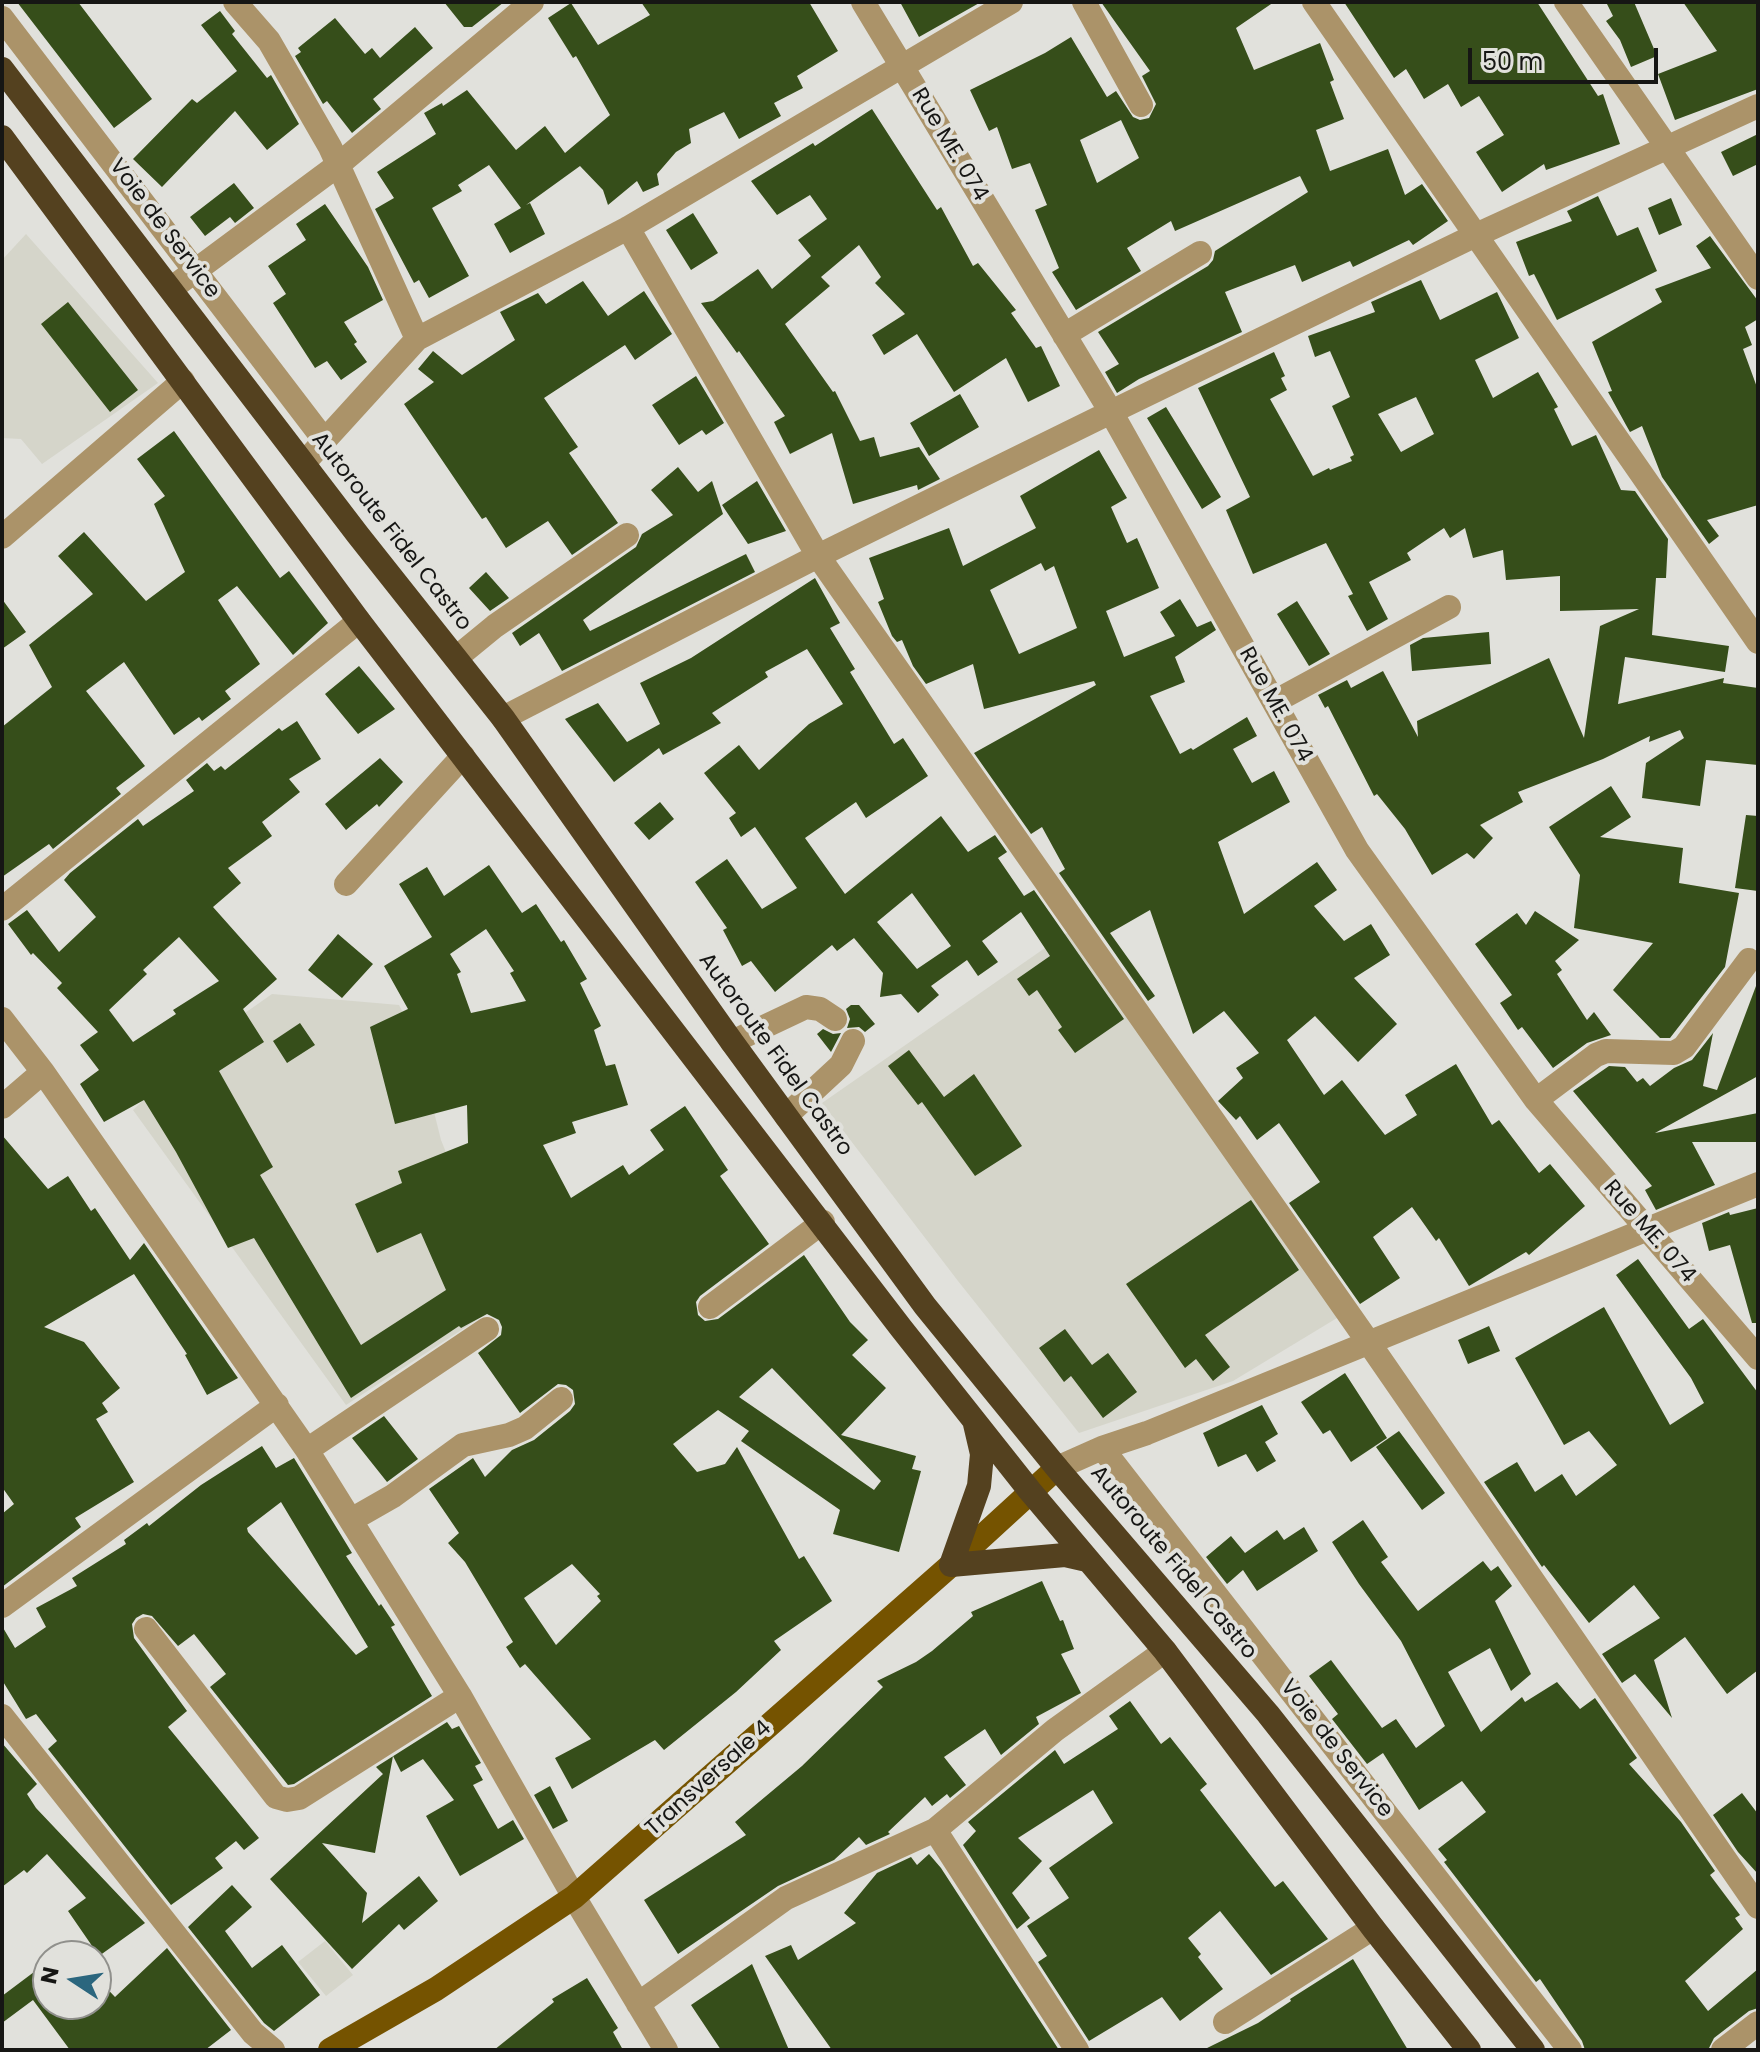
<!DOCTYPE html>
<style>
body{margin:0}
#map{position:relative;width:1760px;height:2052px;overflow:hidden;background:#e1e1dc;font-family:Poppins,sans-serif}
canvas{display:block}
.frame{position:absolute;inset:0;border:4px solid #161614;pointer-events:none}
.north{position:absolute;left:32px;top:1940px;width:80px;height:80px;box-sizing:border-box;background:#e1e1dc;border:2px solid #90908c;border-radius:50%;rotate:282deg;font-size:22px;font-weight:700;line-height:32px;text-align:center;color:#161614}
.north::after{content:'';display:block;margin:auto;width:28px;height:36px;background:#2b667e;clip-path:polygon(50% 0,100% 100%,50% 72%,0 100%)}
.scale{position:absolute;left:1468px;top:48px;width:190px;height:36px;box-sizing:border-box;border:4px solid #161614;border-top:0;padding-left:10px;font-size:24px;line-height:28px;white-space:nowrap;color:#161614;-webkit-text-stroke:6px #e1e1dc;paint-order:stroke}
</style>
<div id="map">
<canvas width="1760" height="2052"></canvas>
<div class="frame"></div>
<div class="north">N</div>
<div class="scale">50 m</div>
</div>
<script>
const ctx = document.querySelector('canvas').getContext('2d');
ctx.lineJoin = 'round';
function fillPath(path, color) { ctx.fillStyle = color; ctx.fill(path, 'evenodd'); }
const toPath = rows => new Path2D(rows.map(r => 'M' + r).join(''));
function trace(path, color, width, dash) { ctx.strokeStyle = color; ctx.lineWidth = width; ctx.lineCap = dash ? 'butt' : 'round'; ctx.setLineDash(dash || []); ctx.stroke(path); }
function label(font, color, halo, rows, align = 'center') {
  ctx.font = font + ' Poppins,sans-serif'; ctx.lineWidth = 8; ctx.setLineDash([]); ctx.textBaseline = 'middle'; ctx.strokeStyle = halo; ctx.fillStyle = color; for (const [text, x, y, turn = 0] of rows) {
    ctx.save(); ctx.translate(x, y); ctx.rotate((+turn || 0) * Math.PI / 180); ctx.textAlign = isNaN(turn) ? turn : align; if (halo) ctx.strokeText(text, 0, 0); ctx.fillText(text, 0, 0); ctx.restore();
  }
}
fillPath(toPath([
 [26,234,158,383,42,464,21,439,2,438,2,260],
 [1068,932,1342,1315,1233,1381,1079,1433,958,1281,822,1103],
 [272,994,399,1005,415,1036,441,1140,506,1301,346,1405,133,1110,205,1041],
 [325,1941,353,1975,326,1996,298,1962]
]), '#d5d5ca');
fillPath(toPath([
 [17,2,78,2,152,99,114,128],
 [444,2,504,2,472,27,464,27],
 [641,2,809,2,838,51,797,76,803,88,774,103,781,116,739,139,724,112,689,129,691,143,676,152,657,174,659,185,643,192,637,181,608,205,603,190,580,166,526,205,530,203,545,234,510,253,494,224,521,208,489,165,458,185,462,191,432,208,469,276,429,298,419,280,414,283,375,209,394,198,377,172,436,134,424,113,442,103,443,106,467,90,516,150,545,126,565,153,610,115,576,56,573,58,548,18,571,3,598,45,650,15],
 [900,2,981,2,919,37],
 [1101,2,1274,2,1236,28,1254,70,1320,43,1334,80,1330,82,1344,119,1316,130,1330,171,1388,149,1405,195,1422,184,1448,221,1413,245,1409,240,1353,267,1350,261,1302,282,1295,265,1225,292,1242,332,1139,379,1117,393,1105,372,1119,364,1098,332,1208,266,1213,260,1215,251,1308,192,1300,176,1175,231,1171,221,1127,248,1141,271,1076,310,1052,272,1059,268,1035,210,1047,205,1030,163,1012,169,997,127,989,131,970,90,1045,53,1071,37,1107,97,1116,91,1133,117,1140,120,1149,118,1156,104,1142,76,1150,71],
 [1121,120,1139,158,1097,183,1080,140],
 [1344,2,1537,2,1598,96,1603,94,1620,144,1546,170,1544,164,1502,192,1476,152,1504,135,1479,96,1461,107,1448,84,1424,99,1406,69,1394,78],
 [1606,2,1634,2,1657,56,1631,67,1620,40,1606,21,1613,16],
 [1683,2,1758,2,1758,89,1675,120,1658,74,1717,51],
 [220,11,235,31,232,34,267,78,271,75,299,124,267,150,235,111,162,187,133,159,192,99,197,103,237,71,201,25],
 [335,18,365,54,372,48,380,58,415,27,433,48,373,99,381,109,352,133,327,101,323,104,295,56,301,52,298,48],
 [872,109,937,210,941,207,973,266,978,263,1016,310,1011,313,1036,348,1041,346,1060,386,1028,402,1006,358,954,392,917,334,884,355,872,335,905,314,875,283,881,277,859,245,821,277,830,286,785,324,833,392,835,391,860,441,874,437,880,457,919,447,940,479,918,490,917,485,853,504,832,433,790,454,774,422,785,416,739,351,737,353,701,303,713,301,758,269,772,289,811,256,798,240,827,219,810,195,777,215,751,181,813,143,815,146],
 [1758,134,1758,164,1733,176,1721,152],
 [234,183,254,208,235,223,230,217,205,236,190,217],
 [1598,196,1617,236,1638,227,1657,271,1557,320,1534,274,1529,276,1516,242,1572,221,1567,211],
 [1671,198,1682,225,1659,235,1648,208],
 [325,204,368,267,383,300,344,322,357,342,354,344,367,362,341,380,327,361,315,368,273,303,286,294,268,266,306,240,296,224],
 [693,213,718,253,691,270,666,230],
 [1710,236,1758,301,1758,319,1745,327,1752,345,1743,349,1758,390,1758,505,1707,520,1719,536,1709,544,1662,477,1642,426,1630,432,1626,425,1608,392,1612,391,1592,342,1662,302,1655,289,1711,268,1696,246],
 [1421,280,1440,320,1497,292,1519,338,1475,360,1493,398,1538,372,1558,407,1554,409,1572,446,1596,435,1621,490,1635,491,1668,539,1666,578,1656,578,1652,635,1729,646,1725,672,1625,657,1618,704,1724,678,1723,683,1758,688,1758,765,1706,760,1700,806,1642,798,1646,763,1684,738,1680,730,1649,742,1650,736,1603,759,1518,792,1523,802,1480,825,1493,838,1474,859,1467,853,1432,875,1405,829,1377,794,1374,796,1328,706,1325,708,1318,695,1347,680,1351,688,1383,671,1418,737,1417,721,1549,658,1584,738,1600,626,1639,609,1560,611,1560,576,1506,580,1503,550,1473,558,1465,528,1450,538,1444,528,1407,553,1411,560,1369,582,1388,619,1367,631,1348,596,1353,594,1326,543,1253,574,1226,510,1250,497,1198,388,1274,352,1285,376,1281,378,1287,390,1270,399,1313,476,1329,468,1330,470,1352,461,1350,457,1354,455,1332,406,1350,397,1330,351,1315,357,1308,336,1375,312,1371,302],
 [1416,397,1434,434,1401,452,1378,414],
 [583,281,608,316,644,291,672,334,635,360,625,345,544,398,578,447,569,453,618,523,572,555,548,521,506,548,486,517,482,519,404,404,434,382,418,369,433,351,462,375,515,340,500,312,538,293,546,304],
 [68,302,138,390,110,412,41,324],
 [696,376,724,423,706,435,702,430,679,445,652,405],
 [960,394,979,427,929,456,910,423],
 [1166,407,1221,497,1202,509,1147,418],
 [174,431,280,578,289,571,328,623,293,655,237,586,218,600,260,664,225,691,231,699,202,721,199,717,174,735,124,662,86,691,145,766,116,788,121,794,53,849,49,844,2,877,2,727,52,687,29,645,93,594,58,556,84,532,146,601,185,572,154,504,165,496,137,459],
 [1099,450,1127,498,1111,507,1127,543,1137,538,1159,588,1106,611,1124,657,1175,636,1160,612,1180,599,1197,627,1211,621,1216,630,1175,657,1185,682,1150,696,1180,754,1191,748,1193,750,1247,717,1257,736,1233,749,1252,783,1274,771,1290,802,1218,842,1244,914,1317,862,1337,890,1314,906,1344,941,1371,924,1390,955,1354,978,1397,1024,1358,1062,1315,1016,1287,1040,1324,1095,1342,1080,1385,1135,1417,1115,1405,1095,1456,1064,1492,1125,1499,1120,1539,1173,1550,1164,1585,1206,1529,1255,1526,1252,1469,1286,1439,1238,1436,1241,1412,1207,1373,1237,1400,1278,1360,1304,1289,1203,1320,1182,1279,1123,1257,1140,1240,1116,1236,1120,1218,1101,1243,1078,1236,1068,1259,1053,1224,1011,1193,1034,1150,910,1110,933,1155,996,1148,1001,1059,873,1065,869,1042,827,1031,834,974,753,1096,685,1094,681,984,709,973,664,926,684,913,666,902,640,897,642,892,636,878,602,884,599,869,558,949,528,963,566,1036,528,1020,496],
 [1041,563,1045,571,1054,566,1077,628,1019,654,990,590],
 [678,467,698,492,712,481,723,514,583,620,590,631,746,554,755,572,562,671,539,633,520,646,512,633,636,547,642,534,673,515,651,490],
 [757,481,786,531,748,544,722,505],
 [486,572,509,598,490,611,469,588],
 [815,578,840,623,830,628,855,669,850,672,894,744,903,738,928,776,866,818,856,802,805,838,845,894,941,816,968,852,995,835,1007,852,998,858,1024,896,1034,890,1124,1019,1075,1053,1058,1030,1062,1027,1037,990,1029,996,1017,979,1050,956,1021,912,982,941,998,962,978,976,967,960,931,986,939,995,918,1013,901,994,880,997,883,973,854,938,837,951,832,945,775,992,751,961,742,966,723,930,727,928,695,882,727,859,762,909,797,888,755,827,741,837,729,818,736,813,704,773,739,745,759,770,809,724,843,704,807,649,765,672,768,677,712,713,721,723,663,755,659,748,614,782,565,719,598,703,627,742,660,724,640,683,691,658],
 [912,893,951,946,917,969,877,922],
 [2,599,26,632,2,649],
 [1297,601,1330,654,1309,666,1277,614],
 [1489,632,1491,664,1412,671,1410,645,1423,638],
 [359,666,395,709,358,734,325,694],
 [297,721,321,759,289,779,300,792,262,822,272,836,228,868,241,883,213,907,277,979,243,1009,264,1042,219,1071,273,1167,260,1175,361,1345,446,1290,421,1233,377,1253,355,1204,402,1183,398,1171,468,1143,467,1105,395,1124,370,1027,408,1009,384,966,432,937,399,884,427,867,444,896,489,865,522,913,536,904,561,942,564,940,587,979,580,983,601,1026,594,1030,606,1066,615,1064,628,1105,572,1122,576,1133,543,1145,571,1198,623,1165,629,1175,664,1150,650,1130,685,1106,728,1170,720,1176,769,1244,700,1296,696,1302,698,1315,705,1321,718,1319,804,1255,850,1322,868,1340,852,1355,886,1388,841,1435,916,1456,912,1469,921,1471,899,1552,833,1534,840,1510,741,1441,749,1431,718,1410,673,1444,697,1472,725,1464,737,1447,799,1559,804,1556,832,1601,774,1641,781,1650,736,1692,664,1750,655,1740,572,1789,555,1758,591,1739,525,1664,520,1668,506,1647,513,1642,465,1562,448,1543,459,1533,429,1489,473,1458,485,1477,512,1450,534,1440,570,1411,575,1404,573,1390,566,1385,558,1384,520,1413,478,1353,501,1335,502,1327,499,1320,487,1314,461,1328,459,1326,351,1398,254,1238,228,1248,176,1152,144,1100,104,1122,80,1084,99,1070,80,1045,98,1032,57,988,62,983,33,953,31,955,8,924,27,910,59,952,96,917,64,880,70,873,138,819,143,826,194,791,186,780,207,763,214,771,221,766,225,770,279,728,282,731],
 [486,929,514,971,510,973,526,1001,471,1013,457,974,461,972,450,954],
 [179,937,219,981,173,1010,176,1014,133,1042,109,1010,147,974,143,970],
 [772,1368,881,1481,874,1490,739,1397],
 [572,1564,600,1594,597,1596,601,1601,556,1645,524,1598],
 [380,758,403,782,379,807,377,804,346,830,325,804],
 [1611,786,1631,817,1600,837,1683,848,1679,883,1739,893,1725,967,1670,1038,1660,1038,1613,990,1653,943,1574,928,1580,875,1549,827],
 [660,802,674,819,649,840,634,823],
 [1746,815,1758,816,1758,891,1735,888],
 [1535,911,1579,940,1555,961,1562,970,1557,974,1587,1020,1594,1012,1611,1035,1587,1043,1553,1068,1522,1027,1518,1030,1500,1003,1512,995,1475,944,1517,913,1526,925],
 [338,934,373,964,342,998,308,970],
 [1756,986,1758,1076,1655,1133,1758,1113,1758,1142,1692,1142,1715,1185,1656,1210,1645,1190,1652,1186,1573,1091,1609,1066,1625,1067,1637,1082,1643,1078,1650,1086,1674,1068,1692,1060,1713,1033,1703,1086,1717,1090],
 [851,1005,859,1005,875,1024,865,1032,859,1027,847,1028,850,1019,846,1009],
 [300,1023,315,1045,287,1063,273,1041],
 [823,1029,833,1034,841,1033,831,1052,817,1034],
 [909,1050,944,1097,974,1074,1022,1146,975,1176,922,1102,918,1105,888,1066],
 [2,1135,48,1189,68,1176,91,1211,95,1208,130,1260,144,1243,238,1378,207,1395,185,1355,187,1354,134,1274,44,1327,84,1342,120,1388,102,1403,108,1412,96,1419,134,1482,75,1518,81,1527,2,1587,2,1514,14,1504,2,1487],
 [1251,1200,1299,1270,1205,1335,1230,1367,1213,1381,1196,1359,1185,1368,1126,1284],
 [1758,1208,1758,1323,1752,1323,1730,1245,1709,1251,1702,1223,1729,1212,1730,1215],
 [1638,1259,1689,1329,1703,1319,1758,1393,1758,1670,1727,1694,1685,1637,1654,1660,1672,1718,1635,1674,1622,1683,1602,1654,1660,1618,1634,1585,1589,1623,1544,1565,1542,1567,1484,1482,1517,1462,1535,1492,1562,1474,1576,1496,1617,1465,1589,1431,1564,1445,1515,1358,1604,1307,1670,1425,1704,1403,1691,1378,1616,1275],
 [1489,1326,1500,1351,1468,1364,1458,1340],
 [1065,1329,1092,1365,1108,1353,1137,1392,1103,1418,1071,1376,1064,1382,1039,1348],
 [1345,1373,1387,1438,1351,1462,1330,1430,1323,1434,1301,1402],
 [1262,1405,1278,1434,1265,1442,1276,1461,1257,1472,1246,1454,1218,1467,1203,1433],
 [384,1416,418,1459,387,1482,352,1438],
 [1399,1431,1445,1493,1422,1510,1376,1447],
 [262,1446,276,1468,294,1458,352,1553,346,1556,379,1606,381,1604,395,1625,391,1627,432,1696,294,1784,288,1785,210,1687,226,1674,194,1634,178,1646,152,1616,143,1614,136,1618,132,1624,134,1638,187,1711,168,1727,259,1838,244,1850,236,1841,215,1858,223,1868,171,1905,48,1749,57,1741,36,1714,26,1719,2,1680,2,1626,15,1648,46,1627,36,1608,77,1586,72,1578,126,1544,124,1540,147,1523,149,1526,201,1485],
 [281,1502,368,1647,356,1655,248,1532,247,1528],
 [1363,1520,1388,1557,1381,1562,1418,1611,1483,1561,1491,1571,1498,1566,1512,1586,1495,1601,1531,1674,1511,1691,1490,1648,1448,1672,1481,1732,1522,1697,1525,1702,1557,1682,1580,1709,1595,1698,1637,1758,1629,1764,1681,1822,1715,1871,1710,1875,1740,1915,1735,1918,1743,1929,1685,1981,1708,2011,1758,1969,1758,2008,1749,2011,1714,2038,1708,2050,1585,2050,1582,2041,1540,1979,1536,1982,1444,1862,1447,1860,1438,1849,1486,1812,1462,1781,1419,1810,1383,1753,1367,1764,1332,1719,1338,1714,1309,1676,1331,1660,1382,1728,1396,1719,1416,1748,1445,1726,1401,1641,1359,1584,1332,1542],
 [1304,1527,1318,1551,1257,1591,1243,1570,1227,1584,1206,1557,1231,1536,1245,1553,1277,1530,1284,1540],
 [1042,1581,1060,1621,1063,1620,1074,1649,1061,1654,1081,1693,1036,1717,1039,1724,1001,1755,985,1729,944,1757,966,1785,950,1798,947,1794,932,1806,925,1797,888,1832,890,1834,866,1845,859,1837,834,1860,778,1886,678,1954,644,1900,746,1835,735,1822,802,1766,883,1687,877,1681,916,1662,932,1651,973,1616,971,1612],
 [1130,1701,1161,1744,1170,1737,1207,1784,1200,1790,1275,1887,1283,1881,1328,1939,1271,1975,1220,1911,1188,1938,1201,1954,1198,1957,1223,1989,1180,2021,1162,1997,1089,2041,1038,1962,1047,1956,1027,1926,1069,1898,1049,1868,1113,1823,1093,1790,1018,1838,1042,1861,1012,1893,1030,1918,1017,1929,963,1845,976,1831,968,1822,1055,1750,1064,1764,1118,1729,1109,1716],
 [447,1722,452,1729,459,1726,481,1763,475,1766,483,1780,473,1785,498,1829,513,1820,524,1839,460,1876,426,1816,454,1800,423,1759,401,1772,393,1756,375,1853,322,1843,367,1893,362,1923,419,1876,438,1901,404,1930,399,1924,352,1969,270,1879,383,1774,376,1767],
 [2,1743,37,1784,27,1794,36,1808,145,1923,99,1956,68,1911,86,1898,47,1854,27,1873,24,1870,2,1887],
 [550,1786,568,1821,553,1829,534,1795],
 [1742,1793,1758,1814,1758,1874,1738,1852,1713,1815],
 [929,1854,941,1868,1059,2050,832,2050,765,1956,791,1945,798,1960,856,1923,844,1913,877,1873,911,1857,917,1865],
 [232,1885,252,1907,225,1931,252,1968,282,1945,320,1995,274,2031,264,2023,188,1927],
 [167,1948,231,2030,205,2050,70,2050,33,2000,2,2023,2,1996,38,1969,48,1983,48,2004,96,2004,96,1977,115,1997],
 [1353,1959,1408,2050,1203,2050,1258,2023,1291,2001,1290,1999],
 [752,1964,789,2050,721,2050,691,2005],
 [587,1978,618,2028,613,2032,623,2050,494,2050,554,2002,552,1999]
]), '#364e1a');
trace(toPath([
 [235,2,269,41,330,147,417,339],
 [863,2,1111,412,1357,850,1536,1100,1758,1358],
 [1084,2,1141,105],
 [1314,2,1758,642],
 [1566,2,1758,278],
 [2,18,325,441],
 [628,228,818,556,1369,1343,1758,1907],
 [172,288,338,165,532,2],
 [1064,335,1200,253],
 [304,463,417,339,628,228,1011,2],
 [2,537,183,381],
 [456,658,495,626,627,535],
 [1274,702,1449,607],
 [503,718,818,556,1111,412,1474,236,1758,106],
 [346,884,463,756],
 [2,909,359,621],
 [2,1019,43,1072,307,1450,460,1696,574,1897,666,2050],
 [732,1042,806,1007,820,1009,835,1019],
 [1536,1100,1596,1055,1606,1051,1674,1053,1684,1047,1749,960],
 [2,1107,43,1072],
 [786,1116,841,1065,853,1041],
 [710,1307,823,1222],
 [1102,1448,1570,2050],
 [307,1450,487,1329],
 [1057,1468,1102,1448,1147,1433,1758,1184],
 [351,1520,393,1496,463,1445,509,1435,525,1428,561,1399],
 [2,1606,277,1405],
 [146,1629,276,1797,287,1800,299,1798,460,1696],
 [2,1716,253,2033,273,2050],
 [638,2004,786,1898,935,1830],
 [1225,2022,1373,1928],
 [1077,2050,935,1830,1055,1730,1165,1651],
 [1723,2050,1758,2023]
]), '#ab9369', 24);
trace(toPath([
 [330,2050,436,1989,574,1897,951,1565,1057,1468]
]), '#755300', 24);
trace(toPath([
 [2,69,358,535,503,718,732,1042,925,1306,1057,1468,1268,1714,1533,2050],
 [2,137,359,621,901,1328,1030,1491,1165,1651,1373,1928,1469,2050],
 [975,1424,982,1454,979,1486,951,1565,1065,1555,1087,1560]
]), '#54411f', 24);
label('22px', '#161614', '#e1e1dc', [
 ["Rue ME. 074",949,145,59],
 ["Voie de Service",164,229,53],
 ["Autoroute Fidel Castro",391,532,52],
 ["Rue ME. 074",1275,705,61],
 ["Autoroute Fidel Castro",775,1055,54],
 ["Rue ME. 074",1649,1232,49],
 ["Autoroute Fidel Castro",1173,1563,50],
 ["Voie de Service",1336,1749,52],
 ["Transversale 4",709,1779,-42]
]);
</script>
